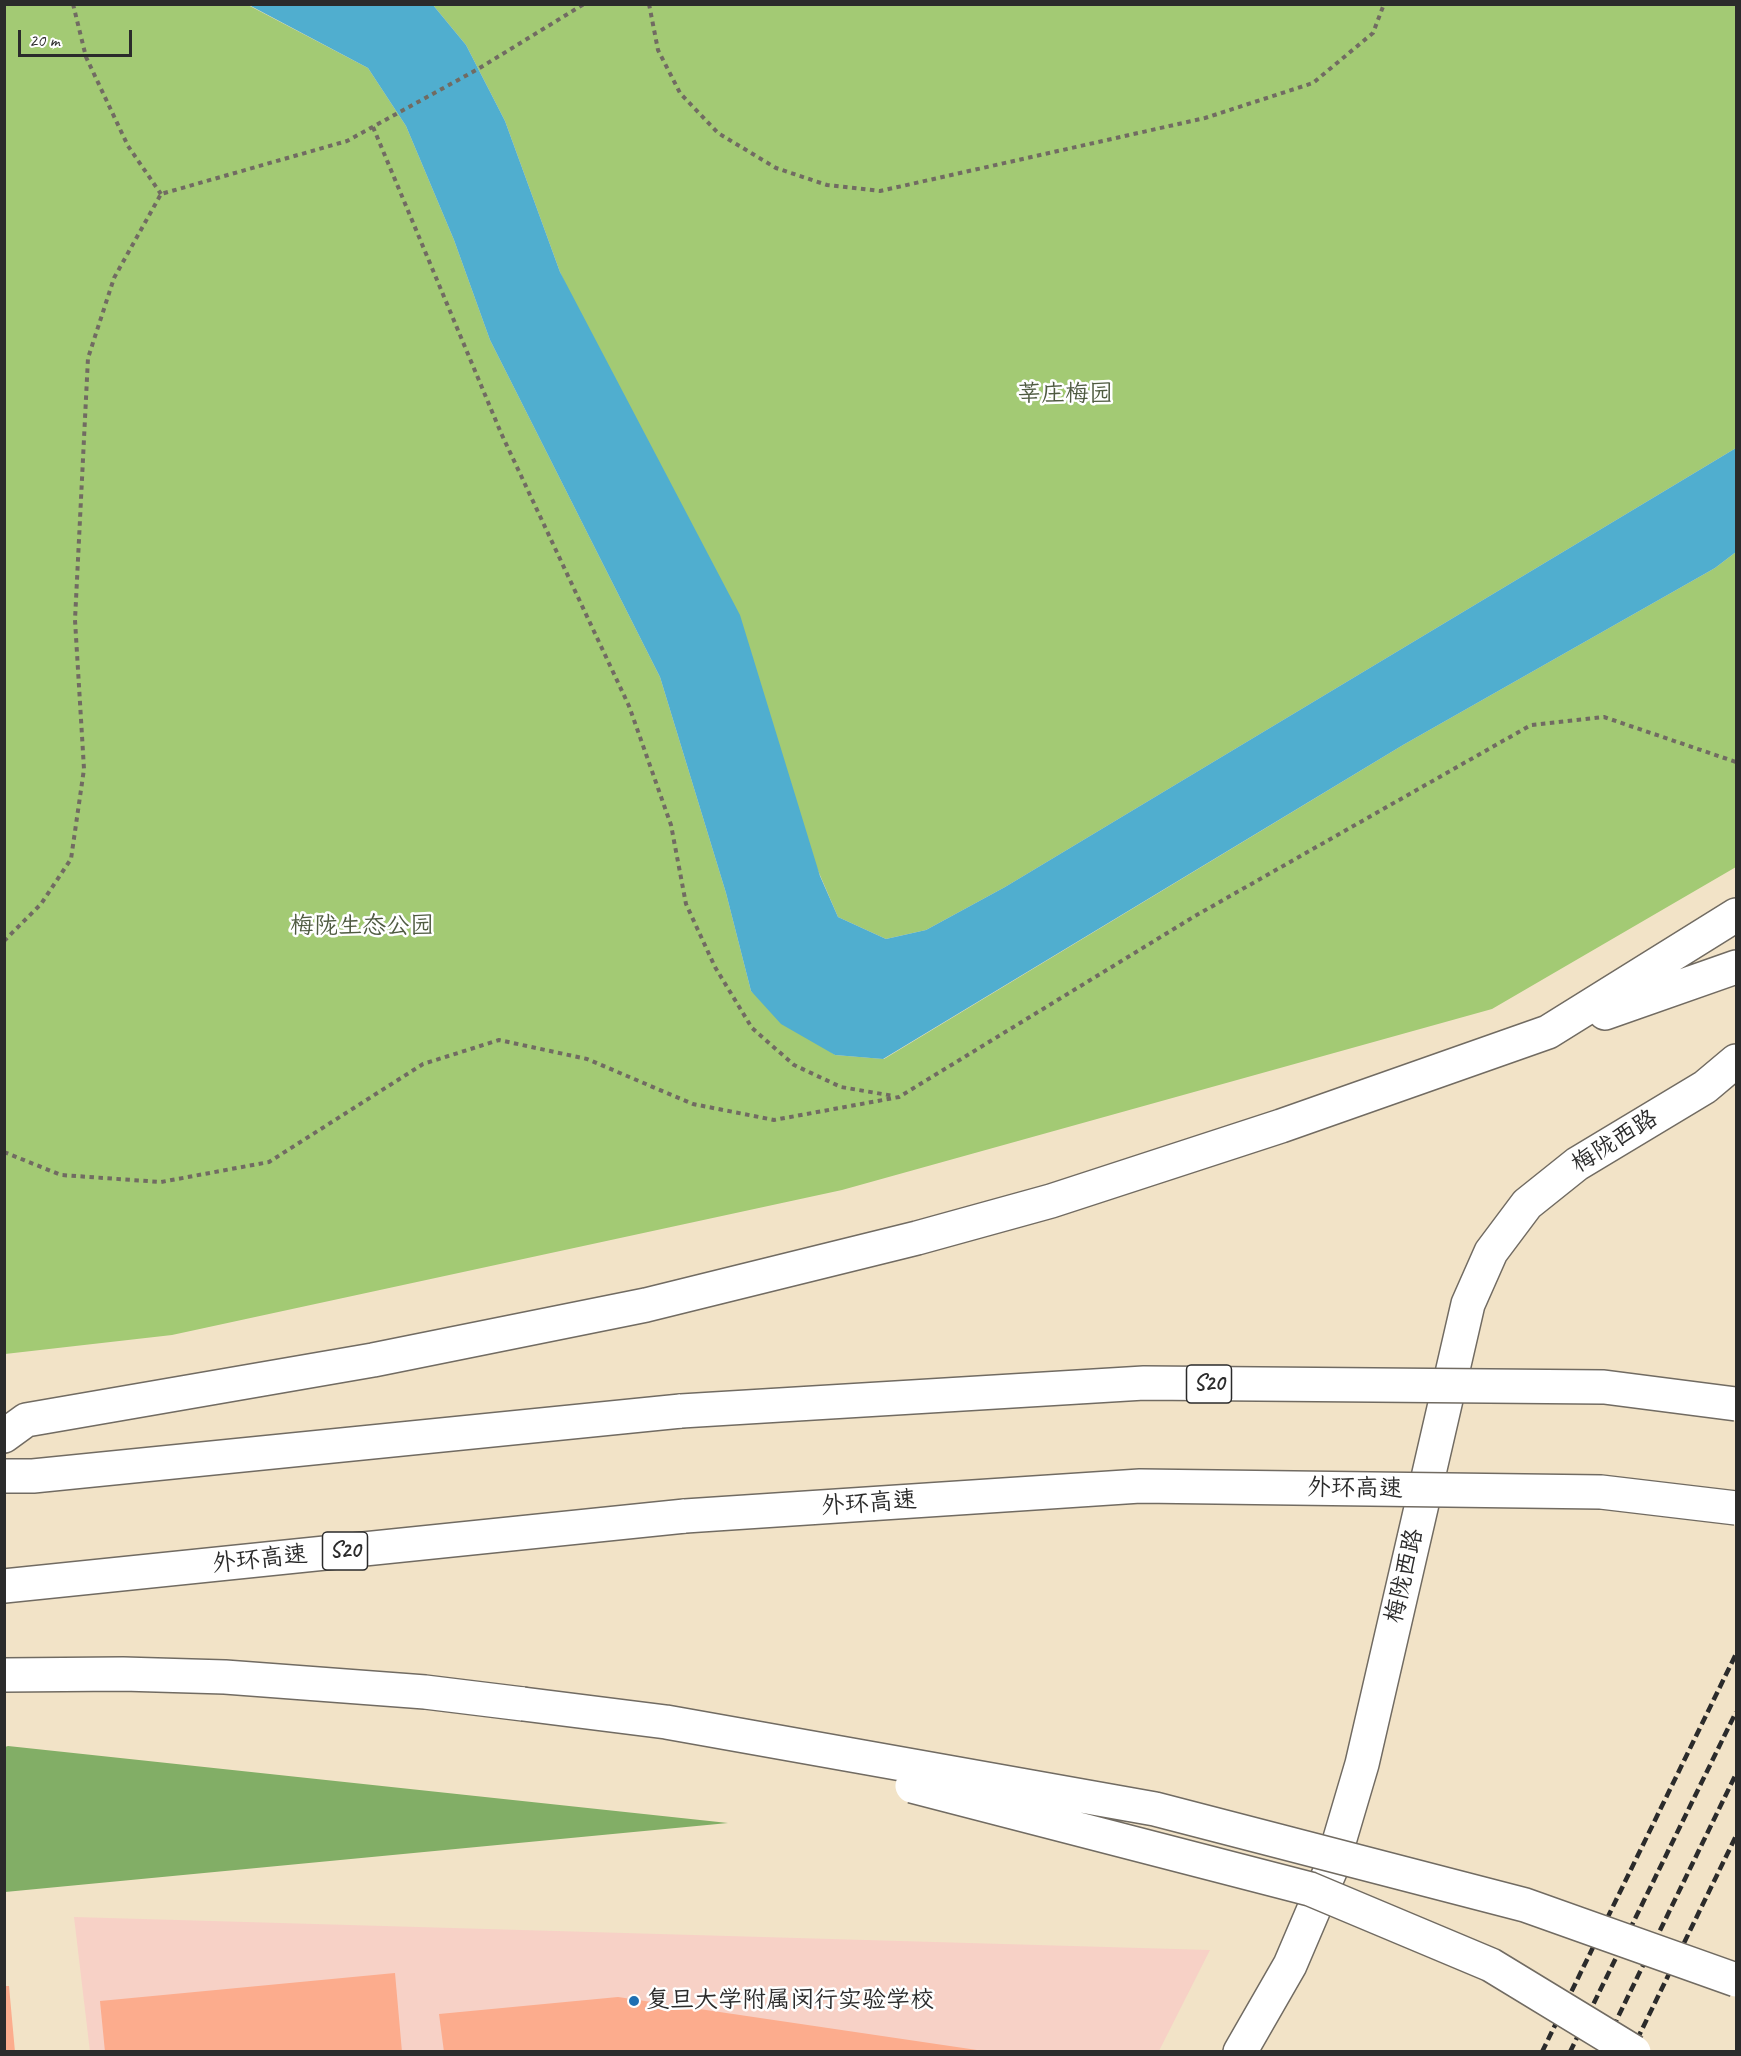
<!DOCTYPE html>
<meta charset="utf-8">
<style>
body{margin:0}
#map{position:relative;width:1741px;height:2056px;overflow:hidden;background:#f2e3c7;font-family:Caveat,sans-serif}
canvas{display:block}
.frame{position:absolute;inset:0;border:6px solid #2b2b2b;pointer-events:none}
.scale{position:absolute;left:18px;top:30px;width:114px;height:27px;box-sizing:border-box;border:3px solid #2b2b2b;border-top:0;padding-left:8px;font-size:18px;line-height:21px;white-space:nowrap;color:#2b2b2b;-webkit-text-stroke:4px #fff;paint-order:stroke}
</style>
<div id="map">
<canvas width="1741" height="2056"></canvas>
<div class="frame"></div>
<div class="scale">20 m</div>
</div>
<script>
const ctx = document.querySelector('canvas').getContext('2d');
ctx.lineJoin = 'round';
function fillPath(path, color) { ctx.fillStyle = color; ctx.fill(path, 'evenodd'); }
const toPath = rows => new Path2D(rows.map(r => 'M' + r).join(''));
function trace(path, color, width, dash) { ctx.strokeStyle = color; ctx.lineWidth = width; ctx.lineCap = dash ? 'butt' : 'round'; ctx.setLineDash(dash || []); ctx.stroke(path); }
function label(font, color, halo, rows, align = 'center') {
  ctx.font = font + ' Caveat,"LXGW WenKai TC",sans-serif'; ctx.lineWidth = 5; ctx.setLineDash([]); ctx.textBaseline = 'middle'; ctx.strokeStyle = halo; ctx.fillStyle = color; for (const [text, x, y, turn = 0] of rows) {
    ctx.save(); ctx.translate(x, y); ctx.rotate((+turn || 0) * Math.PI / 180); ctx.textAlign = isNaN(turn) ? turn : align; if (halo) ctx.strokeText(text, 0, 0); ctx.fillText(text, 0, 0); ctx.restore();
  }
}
fillPath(toPath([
 [74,1917,1210,1950,1159,2051,90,2052]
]), '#f7d1c6');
fillPath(toPath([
 [4,5,248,5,368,68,406,126,454,240,490,340,660,677,726,893,751,991,835,1055,884,1059,1403,745,1715,568,1736,552,1736,867,1492,1009,842,1190,172,1335,5,1354],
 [433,5,1736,5,1736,448,1005,887,926,930,886,939,838,917,560,272,505,121,466,45]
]), '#a3ca74');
fillPath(toPath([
 [5,1747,8,1746,728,1823,5,1892]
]), '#82ae66');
fillPath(toPath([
 [249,5,433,5,466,45,505,121,560,272,740,615,820,876,838,917,886,939,926,930,1005,887,1736,448,1736,552,1715,568,1403,745,883,1059,835,1055,781,1024,751,991,726,893,660,677,490,340,454,240,406,126,368,68]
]), '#50aecf');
fillPath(toPath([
 [395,1973,402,2052,105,2052,100,2001],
 [4,1986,9,1986,15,2052,4,2052],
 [618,1997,977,2050,977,2052,444,2052,439,2014]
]), '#fcac8d');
const secondary = toPath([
 [1240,2052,1290,1965,1331,1869,1362,1764,1468,1304,1491,1252,1527,1204,1577,1164,1705,1087,1736,1061]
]);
const highway = toPath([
 [1605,1013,1736,967],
 [4,1436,26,1420,373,1360,646,1305,917,1238,1051,1201,1281,1126,1548,1032,1736,915],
 [4,1476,33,1476,681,1411],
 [4,1586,685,1516],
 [4,1675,123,1674,225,1677,425,1692,523,1704]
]);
trace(secondary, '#716b62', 36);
trace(highway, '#716b62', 36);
trace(toPath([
 [73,4,86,57,128,146,161,194],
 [649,4,658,50,680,93,718,133,776,168,827,185,880,191,1205,118,1313,83,1373,33,1384,4],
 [373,127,501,433,629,706,671,825,686,904,715,967,752,1028,794,1065,841,1087,894,1096],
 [4,941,41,904,71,859,84,769,75,620,88,358,114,278,161,194,347,141,478,69,584,4],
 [4,1152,61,1175,161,1182,269,1162,423,1064,499,1040,587,1059,693,1104,774,1120,899,1097,1195,916,1531,725,1604,717,1736,762]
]), '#716b62', 4, [4.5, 4.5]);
trace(secondary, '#fff', 33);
trace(highway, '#fff', 33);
trace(toPath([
 [1542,2052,1736,1654],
 [1570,2052,1736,1712],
 [1601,2052,1736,1774],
 [1631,2052,1736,1836]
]), '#2b2b2b', 4.5, [9, 4.5]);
const highwayBridge = toPath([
 [681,1411,1144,1383,1604,1387,1736,1404],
 [685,1516,1140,1486,1601,1492,1736,1508],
 [523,1704,666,1722,1155,1809,1525,1905,1736,1980],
 [912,1786,1310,1889,1491,1965,1634,2052]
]);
trace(highwayBridge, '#716b62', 36, []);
trace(highwayBridge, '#fff', 33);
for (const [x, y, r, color] of [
 [634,2001,6,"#1f6fb2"]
]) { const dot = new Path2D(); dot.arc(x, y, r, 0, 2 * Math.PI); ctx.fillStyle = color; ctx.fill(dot); trace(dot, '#fff', 2); }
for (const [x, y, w] of [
 [1209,1384,45],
 [345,1551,45]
]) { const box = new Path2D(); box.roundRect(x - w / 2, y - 19, w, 38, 4.5); ctx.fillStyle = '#fff'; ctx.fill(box); trace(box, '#2b2b2b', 1.5); }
label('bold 22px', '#2b2b2b', null, [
 ["S20",1209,1384],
 ["S20",345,1551]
]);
label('24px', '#4f5b41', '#fff', [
 ["莘庄梅园",1065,395],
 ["梅陇生态公园",362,927]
]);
label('24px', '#2b2b2b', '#fff', [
 ["梅陇西路",1615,1142,-32],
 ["外环高速",1355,1489,1],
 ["外环高速",869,1504,-4],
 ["外环高速",260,1560,-6],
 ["梅陇西路",1405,1576,-77]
]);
label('24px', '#2b2b2b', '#fff', [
 ["复旦大学附属闵行实验学校",646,2001]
], 'left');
</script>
